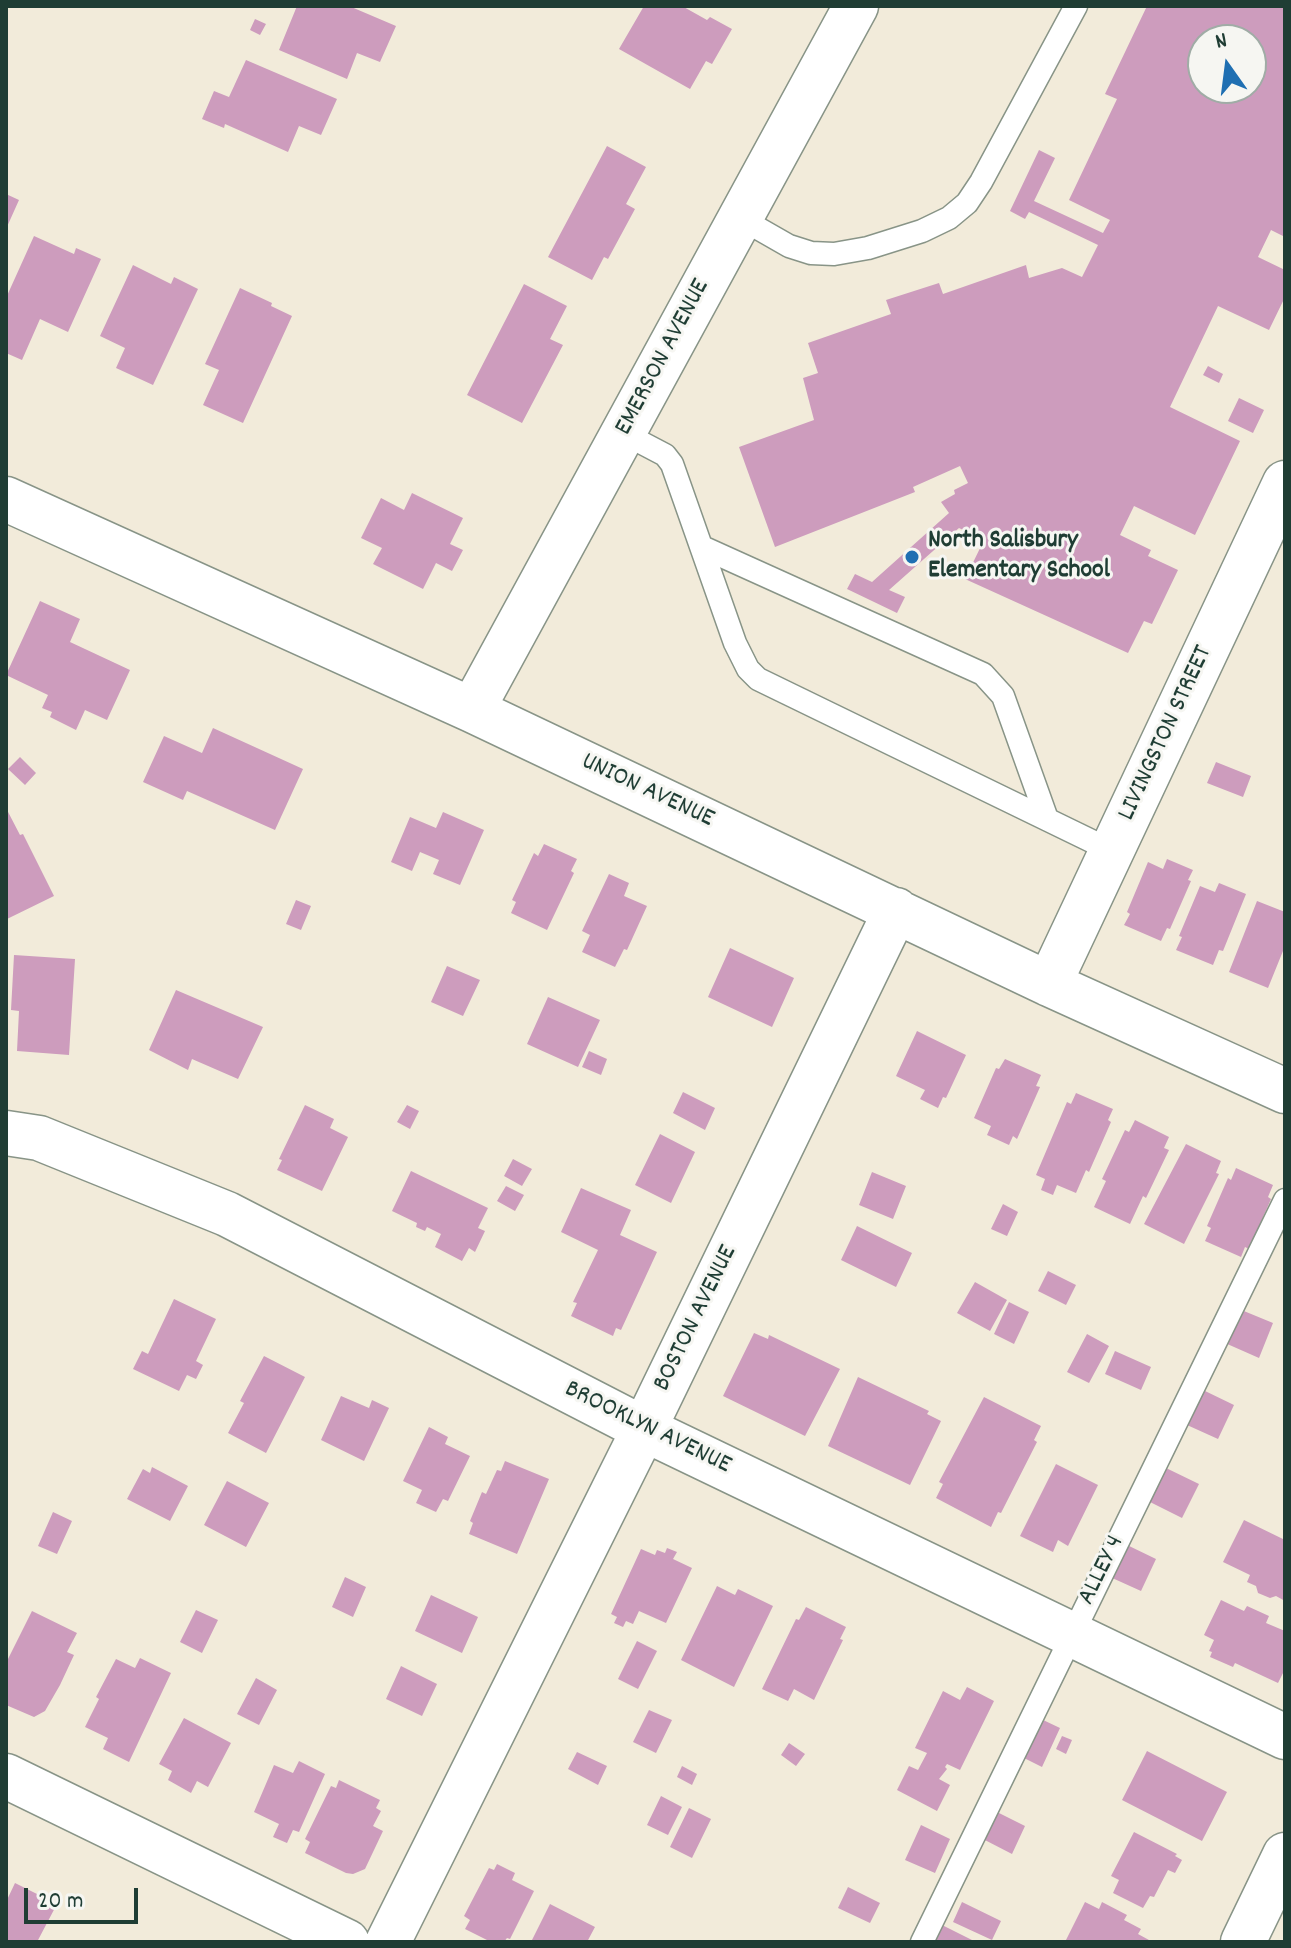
<!DOCTYPE html>
<style>
body{margin:0}
#map{position:relative;width:1291px;height:1948px;overflow:hidden;background:#f2ebda;font-family:Dekko,sans-serif}
canvas{display:block}
.frame{position:absolute;inset:0;border:8px solid #1f3d34;pointer-events:none}
.north{position:absolute;left:1187px;top:24px;width:80px;height:80px;box-sizing:border-box;background:#f6f6f2;border:2px solid #a0aca6;border-radius:50%;rotate:346deg;font-size:22px;font-weight:700;line-height:32px;text-align:center;color:#1f3d34}
.north::after{content:'';display:block;margin:auto;width:28px;height:36px;background:#1f6fb2;clip-path:polygon(50% 0,100% 100%,50% 72%,0 100%)}
.scale{position:absolute;left:24px;top:1888px;width:114px;height:36px;box-sizing:border-box;border:4px solid #1f3d34;border-top:0;padding-left:10px;font-size:24px;line-height:28px;white-space:nowrap;color:#1f3d34;-webkit-text-stroke:6px #f6f6f2;paint-order:stroke}
</style>
<div id="map">
<canvas width="1291" height="1948"></canvas>
<div class="frame"></div>
<div class="north">N</div>
<div class="scale">20 m</div>
</div>
<script>
const ctx = document.querySelector('canvas').getContext('2d');
ctx.lineJoin = 'round';
function fillPath(path, color) { ctx.fillStyle = color; ctx.fill(path, 'evenodd'); }
const toPath = rows => new Path2D(rows.map(r => 'M' + r).join(''));
function trace(path, color, width, dash) { ctx.strokeStyle = color; ctx.lineWidth = width; ctx.lineCap = dash ? 'butt' : 'round'; ctx.setLineDash(dash || []); ctx.stroke(path); }
function label(font, color, halo, rows, align = 'center') {
  ctx.font = font + ' Dekko,sans-serif'; ctx.lineWidth = 6; ctx.setLineDash([]); ctx.textBaseline = 'middle'; ctx.strokeStyle = halo; ctx.fillStyle = color; for (const [text, x, y, turn = 0] of rows) {
    ctx.save(); ctx.translate(x, y); ctx.rotate((+turn || 0) * Math.PI / 180); ctx.textAlign = isNaN(turn) ? turn : align; if (halo) ctx.strokeText(text, 0, 0); ctx.fillText(text, 0, 0); ctx.restore();
  }
}
fillPath(toPath([
 [297,6,349,6,396,26,380,62,357,53,347,79,279,50],
 [644,6,682,6,707,20,710,17,732,29,712,64,706,61,690,89,619,49],
 [1147,6,1285,6,1285,237,1271,230,1258,257,1285,270,1285,297,1269,330,1218,306,1170,407,1240,441,1195,535,1134,506,1120,535,1151,550,1148,556,1178,570,1152,624,1144,621,1128,653,965,579,984,540,959,528,889,590,905,597,897,613,847,589,855,574,872,582,949,513,941,502,955,494,954,490,968,483,960,466,913,487,915,492,775,547,739,447,814,420,803,378,818,373,808,343,891,314,886,300,939,283,943,294,1026,265,1029,278,1062,268,1082,277,1098,245,1029,212,1025,219,1010,211,1039,150,1055,158,1034,201,1103,233,1110,220,1069,200,1117,99,1105,94],
 [1203,40,1251,40,1251,88,1203,88],
 [255,19,266,24,260,35,250,30],
 [246,60,337,99,321,135,299,126,288,152,225,124,224,128,202,119,214,91,229,97],
 [607,146,646,167,626,204,635,209,608,259,604,257,592,280,548,257],
 [6,194,19,200,6,229],
 [34,236,74,254,76,248,101,259,68,332,40,319,22,360,6,353,6,298],
 [133,265,171,284,174,277,198,289,153,385,116,368,125,348,100,336],
 [524,284,567,306,550,339,563,345,522,423,467,395],
 [240,288,272,303,271,306,292,316,243,423,203,405,219,370,205,364],
 [1208,366,1223,374,1219,383,1203,375],
 [1239,398,1264,410,1253,433,1228,421],
 [412,493,463,518,450,544,463,550,452,571,436,563,423,589,373,564,382,548,361,538,381,498,404,510],
 [40,601,80,619,70,642,130,670,107,720,85,710,76,730,50,717,52,712,42,708,48,695,6,675],
 [213,728,303,769,275,830,187,791,183,800,143,782,164,736,202,753],
 [20,757,36,773,25,785,8,769],
 [1216,762,1251,776,1243,797,1207,783],
 [6,808,20,835,23,834,54,896,7,919],
 [443,812,484,830,460,885,433,874,439,860,420,852,412,871,391,862,410,817,436,828],
 [544,844,577,859,571,871,574,873,547,930,511,913,516,902,512,900,534,853,538,856],
 [1167,859,1193,870,1188,880,1191,881,1170,929,1167,928,1161,941,1124,925,1130,914,1127,912,1148,862,1163,869],
 [609,874,629,883,624,896,647,906,627,950,624,949,615,967,582,952,590,935,582,931],
 [1219,883,1246,894,1223,951,1219,950,1213,965,1176,950,1182,937,1179,936,1200,886,1215,892],
 [296,900,311,906,301,930,286,924],
 [1257,901,1285,912,1285,946,1268,988,1229,972],
 [730,948,794,978,772,1027,708,997],
 [14,955,75,959,69,1055,17,1051,19,1011,11,1010],
 [447,966,480,980,463,1016,431,1002],
 [176,990,263,1027,238,1079,192,1059,188,1070,149,1050],
 [548,997,600,1020,578,1067,527,1044],
 [917,1031,966,1055,946,1098,943,1097,938,1108,920,1099,925,1090,896,1076],
 [589,1051,607,1059,601,1075,582,1067],
 [1005,1059,1041,1075,1036,1086,1040,1087,1017,1139,1013,1136,1009,1145,987,1135,991,1126,974,1118,996,1068,999,1069],
 [683,1092,715,1108,705,1130,673,1113],
 [1076,1093,1113,1109,1108,1120,1111,1122,1089,1172,1086,1170,1076,1193,1057,1185,1053,1195,1041,1190,1045,1179,1036,1175,1067,1102,1071,1104],
 [305,1105,334,1119,330,1128,348,1137,322,1191,277,1170,282,1160,279,1159],
 [407,1105,419,1111,410,1129,397,1122],
 [1135,1120,1169,1137,1164,1148,1169,1150,1146,1198,1143,1196,1130,1224,1094,1207,1106,1181,1102,1179,1125,1130,1129,1132],
 [660,1134,695,1152,671,1203,635,1185],
 [1186,1144,1221,1161,1216,1173,1219,1174,1184,1244,1144,1224],
 [513,1159,532,1169,522,1186,504,1176],
 [1236,1168,1273,1185,1268,1197,1271,1199,1249,1249,1245,1247,1241,1257,1205,1241,1211,1228,1207,1226,1228,1178,1231,1180],
 [411,1171,488,1208,478,1228,485,1231,475,1252,469,1248,462,1261,435,1247,441,1234,427,1227,425,1231,416,1227,417,1223,392,1211],
 [872,1172,906,1186,893,1219,859,1205],
 [506,1186,524,1195,515,1211,497,1201],
 [581,1188,631,1210,620,1235,657,1252,621,1330,616,1328,613,1336,571,1316,577,1303,573,1302,598,1250,561,1232],
 [1003,1204,1018,1212,1007,1236,991,1229],
 [857,1226,912,1253,896,1287,841,1260],
 [1048,1271,1076,1285,1066,1305,1038,1291],
 [975,1282,1007,1300,990,1331,957,1313],
 [174,1299,216,1319,196,1361,203,1365,196,1379,187,1375,179,1391,133,1369,142,1351,148,1354],
 [1009,1302,1029,1312,1014,1344,994,1334],
 [1239,1309,1273,1323,1259,1358,1225,1343],
 [754,1333,768,1339,769,1335,840,1369,805,1436,723,1396],
 [1087,1334,1109,1346,1089,1383,1067,1372],
 [1115,1351,1151,1367,1141,1390,1105,1374],
 [264,1356,305,1377,266,1453,228,1433,244,1403,240,1401],
 [858,1377,929,1411,927,1414,941,1421,910,1485,828,1446],
 [1203,1390,1234,1405,1218,1439,1187,1425],
 [341,1396,369,1408,372,1400,389,1408,364,1461,321,1440],
 [984,1397,1041,1426,1034,1440,1037,1442,1001,1513,998,1512,991,1527,936,1498,943,1484,939,1482],
 [429,1427,448,1437,445,1444,470,1456,448,1501,443,1499,436,1512,416,1503,422,1490,403,1481],
 [505,1461,549,1479,517,1554,469,1534,473,1523,470,1521,482,1492,486,1494,497,1470,501,1471],
 [1056,1464,1098,1485,1068,1546,1058,1540,1053,1552,1020,1536],
 [152,1467,188,1486,170,1521,127,1499,143,1469,150,1473],
 [1166,1468,1199,1484,1182,1518,1148,1501],
 [227,1481,269,1503,246,1547,204,1525],
 [53,1512,72,1521,57,1554,38,1546],
 [1244,1520,1285,1540,1285,1601,1276,1596,1270,1598,1258,1593,1256,1586,1247,1582,1250,1575,1223,1562],
 [1125,1544,1156,1559,1141,1591,1110,1577],
 [667,1548,677,1552,673,1559,692,1568,666,1623,639,1611,633,1624,626,1621,623,1627,614,1623,617,1617,611,1614,641,1549,655,1555,657,1550,665,1553],
 [345,1577,366,1587,353,1617,332,1607],
 [717,1586,735,1595,738,1589,773,1606,734,1687,681,1660],
 [431,1595,478,1617,462,1653,415,1631],
 [1221,1600,1244,1611,1247,1606,1269,1616,1266,1623,1285,1631,1285,1669,1278,1683,1235,1663,1233,1667,1210,1657,1212,1652,1209,1651,1214,1640,1204,1635],
 [806,1607,846,1627,840,1639,843,1640,814,1700,794,1689,788,1701,762,1689,796,1619,799,1620],
 [196,1610,218,1620,202,1653,180,1642],
 [32,1611,77,1633,67,1652,74,1655,60,1685,45,1711,34,1717,6,1705,6,1663],
 [637,1641,657,1651,638,1689,618,1679],
 [140,1658,171,1673,129,1762,103,1749,108,1738,85,1727,99,1699,96,1697,116,1659,135,1668],
 [401,1666,437,1684,422,1716,386,1699],
 [256,1678,277,1690,259,1725,237,1714],
 [967,1687,994,1701,960,1770,947,1764,945,1767,947,1769,939,1779,950,1785,937,1811,897,1790,909,1766,918,1770,927,1753,915,1748,943,1691,960,1700],
 [649,1710,672,1720,656,1753,633,1742],
 [184,1718,231,1743,208,1787,197,1781,191,1793,168,1780,172,1771,159,1764],
 [1041,1719,1060,1728,1042,1767,1022,1757],
 [1062,1736,1072,1740,1066,1754,1056,1749],
 [789,1743,805,1754,796,1766,781,1755],
 [1147,1751,1227,1792,1202,1841,1122,1800],
 [577,1752,607,1766,598,1785,568,1769],
 [299,1761,325,1774,299,1832,293,1830,287,1843,273,1837,279,1824,254,1812,274,1765,293,1773],
 [682,1766,697,1774,692,1785,677,1777],
 [339,1780,380,1800,376,1808,381,1811,373,1826,383,1831,365,1869,353,1874,346,1873,305,1853,310,1842,305,1839,331,1786,336,1788],
 [661,1796,682,1807,668,1835,647,1825],
 [689,1808,711,1819,692,1858,670,1847],
 [995,1811,1025,1826,1012,1854,981,1838],
 [921,1825,950,1839,935,1873,905,1860],
 [1134,1832,1177,1854,1175,1856,1182,1860,1175,1873,1168,1870,1154,1897,1150,1896,1143,1908,1113,1893,1119,1880,1111,1876],
 [497,1864,515,1873,512,1880,534,1891,510,1939,507,1938,504,1942,491,1942,465,1929,470,1920,464,1916,489,1868,494,1870],
 [15,1883,57,1904,37,1942,6,1942,6,1902],
 [848,1887,880,1903,870,1923,838,1908],
 [962,1902,1001,1921,992,1940,953,1922],
 [1085,1902,1099,1909,1102,1902,1127,1915,1124,1920,1141,1929,1138,1934,1149,1940,1148,1942,1065,1942],
 [550,1904,595,1927,587,1942,531,1942],
 [942,1925,976,1942,933,1942]
]), '#cd9cbd');
const service = toPath([
 [740,218,789,246,811,253,834,254,868,248,922,231,949,218,967,203,981,182,1076,6],
 [623,433,665,455,672,464,735,643,748,669,758,679,1112,851],
 [702,547,983,674,1003,696,1047,819],
 [922,1942,1285,1200]
]);
const minor = toPath([
 [6,499,472,710,1049,984,1285,1091],
 [472,710,856,6],
 [1049,984,1285,483],
 [6,1133,39,1138,227,1214,644,1429,1285,1737],
 [6,1776,347,1942],
 [388,1942,644,1429,896,910]
]);
const tertiary = toPath([
 [1243,1942,1285,1855]
]);
trace(service, '#889487', 25);
trace(minor, '#889487', 47);
trace(tertiary, '#889487', 47);
trace(service, '#fff', 22);
trace(minor, '#fff', 44);
trace(tertiary, '#fff', 44);
for (const [x, y, r, color] of [
 [912,557,8,"#1f6fb2"]
]) { const dot = new Path2D(); dot.arc(x, y, r, 0, 2 * Math.PI); ctx.fillStyle = color; ctx.fill(dot); trace(dot, '#f6f6f2', 3); }
label('26px', '#1f3d34', '#f6f6f2', [
 ["EMERSON AVENUE",664,358,-62],
 ["LIVINGSTON STREET",1167,734,-65],
 ["UNION AVENUE",647,792,25],
 ["BOSTON AVENUE",697,1319,-64],
 ["BROOKLYN AVENUE",647,1429,26],
 ["ALLEY 4",1103,1571,-64]
]);
label('bold 26px', '#1f3d34', '#f6f6f2', [
 ["North Salisbury",928,542],
 ["Elementary School",928,572]
], 'left');
</script>
